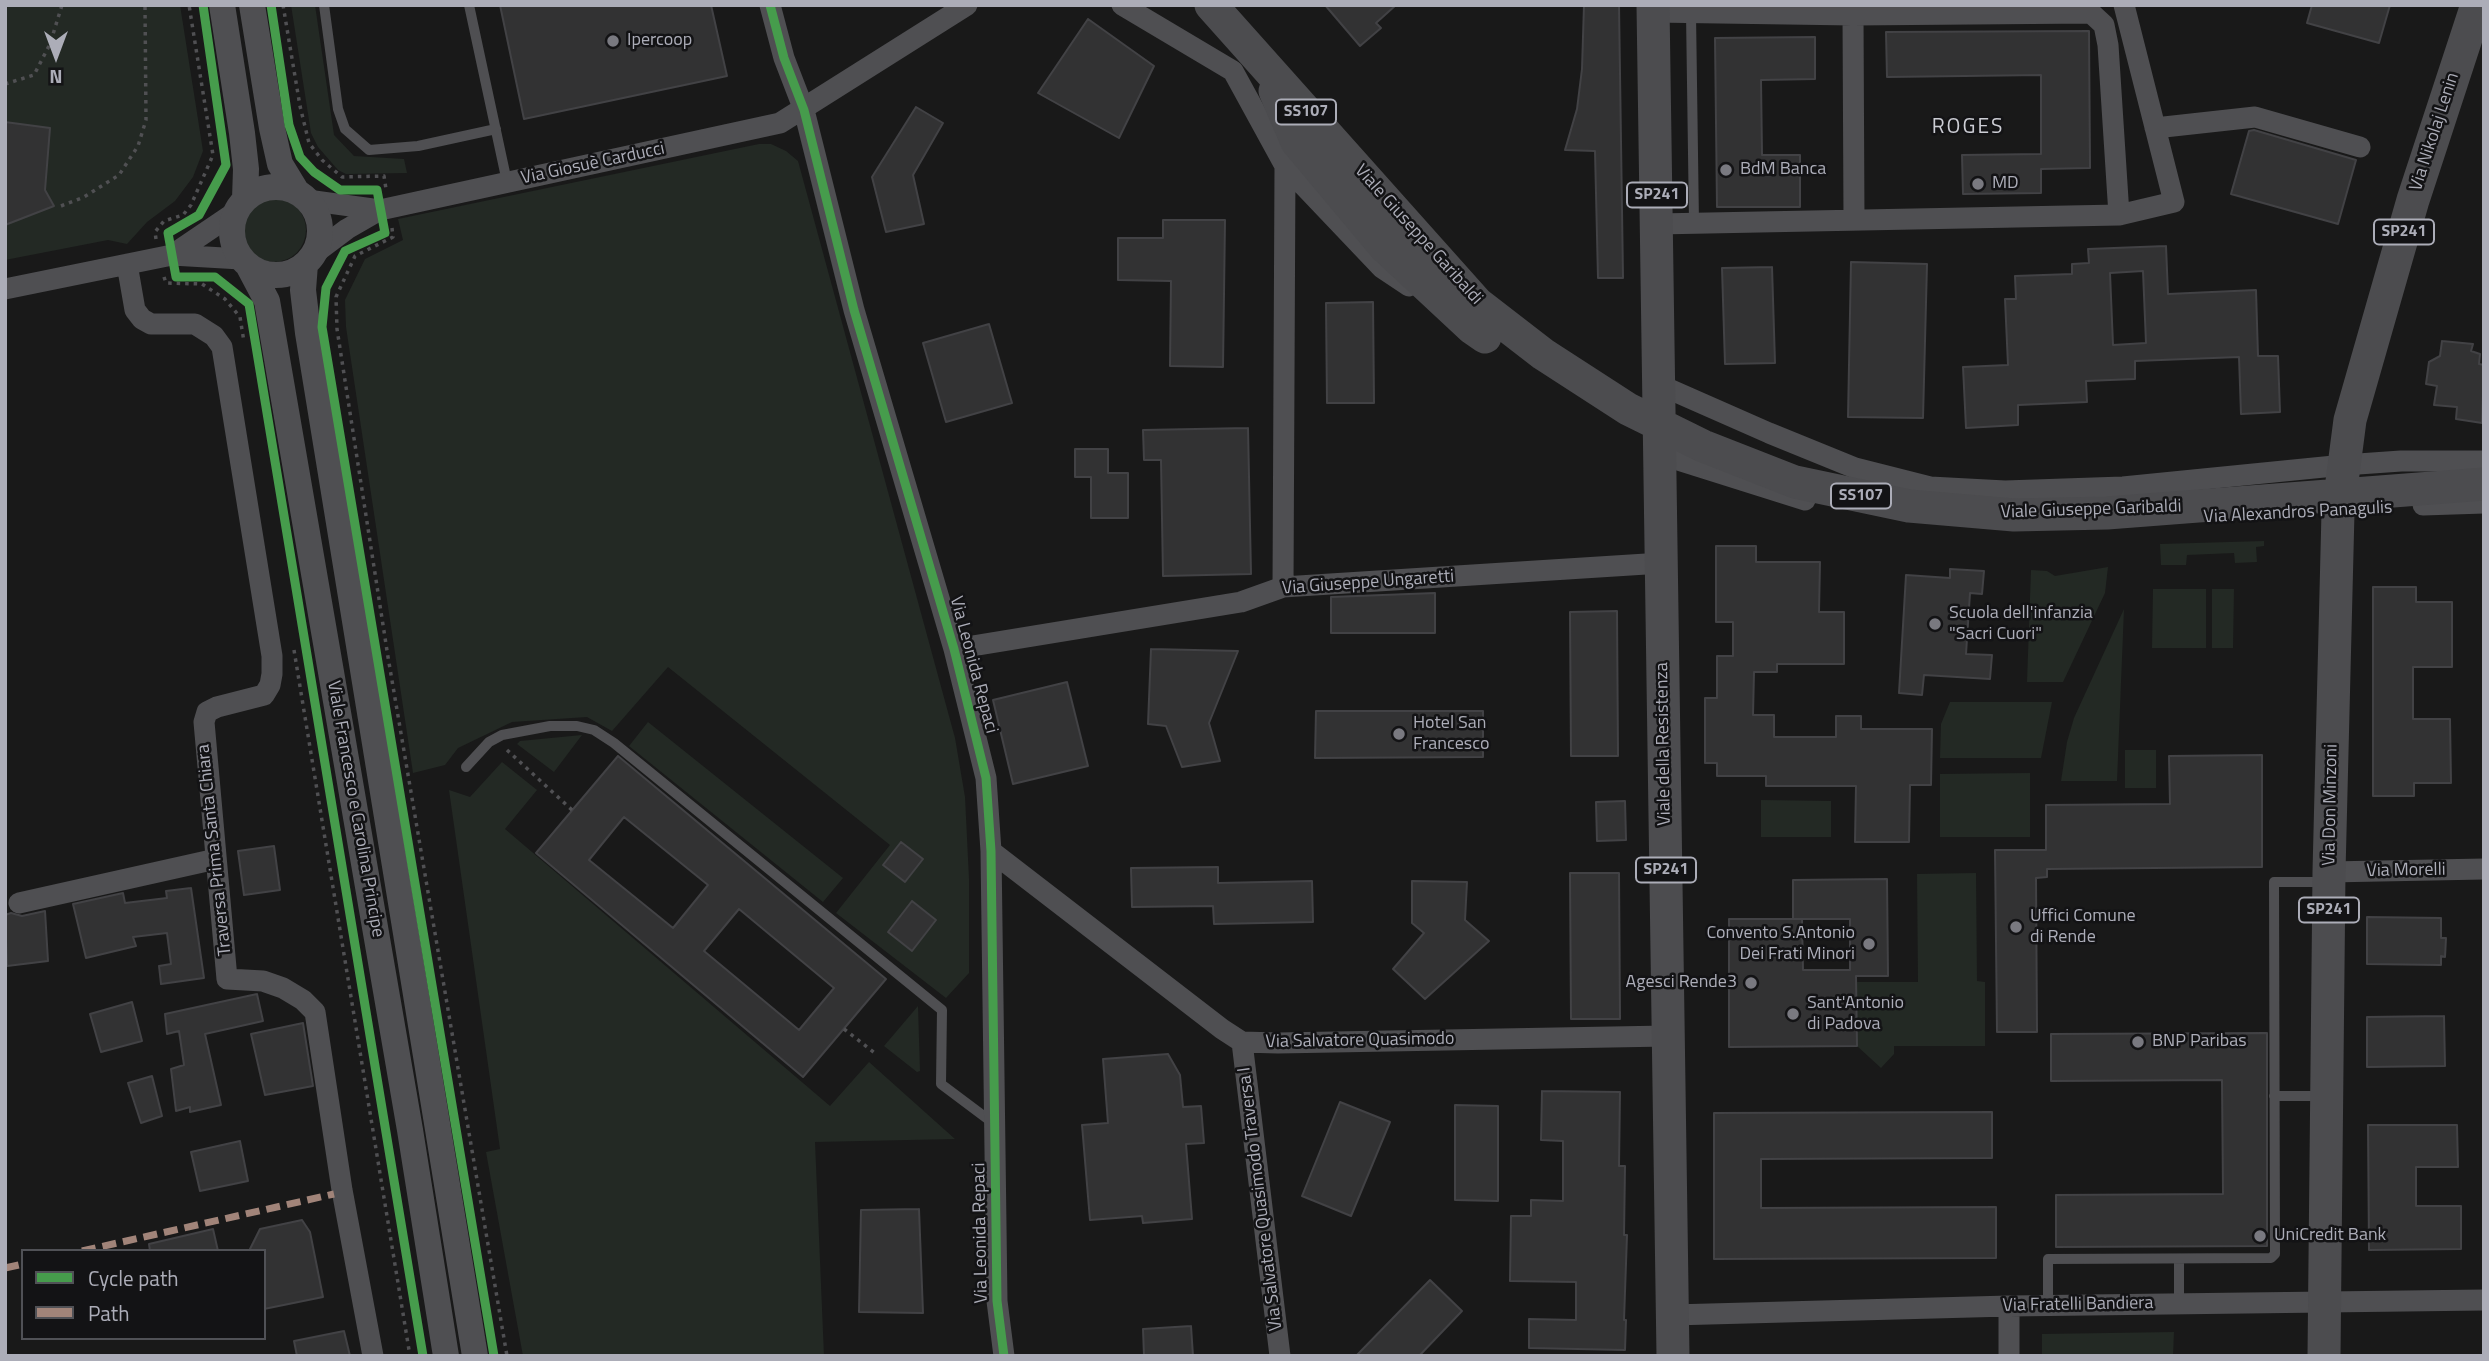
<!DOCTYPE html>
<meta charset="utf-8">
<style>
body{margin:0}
#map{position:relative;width:2489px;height:1361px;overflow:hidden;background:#191919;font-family:"Titillium Web",sans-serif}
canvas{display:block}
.frame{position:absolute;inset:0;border:7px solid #acadb8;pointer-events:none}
.legend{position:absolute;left:21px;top:1249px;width:245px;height:91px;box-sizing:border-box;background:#131315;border:2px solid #505156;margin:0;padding:9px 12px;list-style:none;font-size:21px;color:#acadb8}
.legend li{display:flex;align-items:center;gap:14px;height:35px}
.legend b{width:35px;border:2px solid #505156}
.north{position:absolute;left:21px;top:21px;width:70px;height:70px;-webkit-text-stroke:5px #131315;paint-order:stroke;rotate:180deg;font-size:19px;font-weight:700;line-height:28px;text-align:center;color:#acadb8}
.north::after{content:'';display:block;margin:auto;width:24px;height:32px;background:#acadb8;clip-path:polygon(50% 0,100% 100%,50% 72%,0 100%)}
</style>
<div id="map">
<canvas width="2489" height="1361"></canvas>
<div class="frame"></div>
<ul class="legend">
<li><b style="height:9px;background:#469c4c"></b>Cycle path</li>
<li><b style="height:9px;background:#a18479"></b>Path</li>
</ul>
<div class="north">N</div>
</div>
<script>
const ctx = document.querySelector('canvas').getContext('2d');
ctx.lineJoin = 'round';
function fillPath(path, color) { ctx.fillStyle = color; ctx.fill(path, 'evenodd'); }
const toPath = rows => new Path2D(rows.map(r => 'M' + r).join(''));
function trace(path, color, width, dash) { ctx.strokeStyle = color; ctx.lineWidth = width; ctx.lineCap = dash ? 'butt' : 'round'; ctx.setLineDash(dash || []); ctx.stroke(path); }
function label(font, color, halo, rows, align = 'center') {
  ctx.font = font + ' "Titillium Web",sans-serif'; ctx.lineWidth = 5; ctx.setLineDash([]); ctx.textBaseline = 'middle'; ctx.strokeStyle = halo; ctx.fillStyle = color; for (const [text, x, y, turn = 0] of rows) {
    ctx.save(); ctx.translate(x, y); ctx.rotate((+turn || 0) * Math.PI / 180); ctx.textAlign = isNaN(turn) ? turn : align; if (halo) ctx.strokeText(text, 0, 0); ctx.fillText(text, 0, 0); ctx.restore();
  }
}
fillPath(toPath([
 [5,5,180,5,203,151,193,177,175,201,147,222,127,244,108,240,5,260,5,225,54,205,5,122],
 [291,5,315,5,334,135,354,156,404,159,407,173,346,174,338,170,318,147,311,133],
 [759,144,771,144,786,151,798,161,955,738,965,797,969,879,969,973,946,998,836,913,890,845,668,667,612,731,587,717,512,722,458,748,445,765,413,773,346,327,345,300,365,259,403,240,398,219],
 '242 230a32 32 0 1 1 64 0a32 32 0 1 1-64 0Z',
 [2264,541,2264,546,2256,547,2257,562,2235,563,2234,553,2187,555,2186,565,2161,565,2160,544],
 [2108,567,2105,593,2063,682,2027,682,2031,570,2047,571,2055,576],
 [2153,589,2206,589,2206,648,2152,648],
 [2212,589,2234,589,2233,648,2212,648],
 [2124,609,2117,781,2061,781,2067,742,2074,718],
 [1950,702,2052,702,2041,758,1940,758,1941,724],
 [648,722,843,878,823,902,629,746],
 [582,735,554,772,517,744,520,741],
 [2125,750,2156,750,2156,788,2125,788],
 [502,762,537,790,505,829,830,1106,869,1062,955,1139,815,1142,824,1356,523,1356,486,1152,500,1149,449,790,470,797],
 [2030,773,2030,837,1940,837,1940,774],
 [1761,800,1831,801,1831,837,1761,837],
 [1976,873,1977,981,1985,982,1985,1046,1894,1046,1894,1054,1881,1068,1857,1046,1856,982,1918,982,1917,874],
 [918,1006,920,1071,917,1072,884,1046],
 [2174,1332,2173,1356,2042,1356,2042,1334]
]), '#232924');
const building = toPath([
 [500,5,711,5,727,76,524,119,500,5],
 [1325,5,1396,5,1376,23,1381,28,1360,46,1325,5],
 [1584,5,1619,5,1623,278,1598,278,1595,151,1565,150,1577,109,1582,69,1584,5],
 [2312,5,2390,5,2379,43,2307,23,2312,5],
 [1088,19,1154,66,1119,138,1038,93,1088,19],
 [2089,31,2090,168,2041,169,2041,193,1963,194,1962,155,2041,154,2041,75,1887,77,1886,32,2089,31],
 [1815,37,1815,79,1761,80,1762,155,1800,155,1800,207,1717,207,1715,38,1815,37],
 [916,107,943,123,913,175,924,224,886,232,872,177,916,107],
 [5,122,50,128,45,190,54,206,5,225,5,122],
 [2254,130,2356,160,2338,224,2231,194,2249,131,2254,130],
 [1163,220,1225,220,1223,367,1170,366,1171,281,1118,280,1118,238,1163,238,1163,220],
 [2166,246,2168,294,2256,290,2258,356,2278,356,2280,412,2241,414,2239,357,2135,361,2135,379,2086,381,2087,402,2018,405,2018,425,1966,428,1963,367,2008,365,2005,299,2016,299,2015,276,2072,274,2072,264,2089,263,2088,249,2166,246],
 [2143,271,2146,343,2113,345,2110,273,2143,271],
 [1851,262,1927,264,1923,418,1848,417,1851,262],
 [1772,267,1775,363,1725,364,1722,268,1772,267],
 [1373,302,1374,403,1327,403,1326,303,1373,302],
 [989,324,1012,403,946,422,923,343,989,324],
 [2442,341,2473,344,2471,351,2480,354,2479,364,2484,365,2482,423,2456,419,2457,407,2434,405,2437,386,2426,384,2429,362,2440,356,2442,341],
 [1248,428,1251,574,1163,576,1161,460,1144,460,1143,430,1248,428],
 [1075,449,1108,449,1108,473,1128,473,1128,518,1091,518,1091,477,1075,477,1075,449],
 [1716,546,1756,546,1756,562,1820,562,1819,612,1844,612,1844,664,1777,664,1777,672,1754,672,1753,715,1774,715,1774,737,1836,737,1836,716,1861,716,1861,729,1932,729,1931,785,1910,785,1909,842,1855,842,1856,786,1766,786,1766,776,1717,776,1717,763,1705,763,1705,698,1717,698,1717,656,1733,656,1733,622,1716,622,1716,546],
 [1950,569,1984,571,1982,594,1970,593,1966,654,1992,655,1990,679,1924,675,1922,695,1899,693,1906,575,1950,578,1950,569],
 [2373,587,2416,587,2416,602,2452,602,2452,667,2413,667,2413,719,2450,719,2451,783,2414,783,2414,796,2373,796,2373,587],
 [1435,593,1435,633,1331,633,1331,597,1435,593],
 [1617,611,1618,756,1571,756,1570,612,1617,611],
 [1151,649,1238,651,1209,723,1220,761,1182,767,1166,726,1148,724,1151,649],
 [1067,682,1088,766,1013,784,993,700,1067,682],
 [1316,711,1483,711,1483,757,1315,758,1316,711],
 [2262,755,2262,867,2047,869,2047,877,2036,878,2037,1032,1997,1032,1995,850,2046,850,2046,805,2170,804,2169,756,2262,755],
 [618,756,886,979,803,1077,536,853,618,756],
 [624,817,708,885,673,928,589,860,624,817],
 [739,909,834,988,799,1030,704,951,739,909],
 [1625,801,1626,840,1597,841,1596,802,1625,801],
 [901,842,923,859,905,882,883,865,901,842],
 [274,846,280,890,244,895,238,851,274,846],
 [1218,867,1218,883,1312,881,1313,922,1214,924,1213,906,1132,907,1131,868,1218,867],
 [1570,873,1619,873,1620,1019,1571,1019,1570,873],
 [1887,879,1888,976,1856,976,1857,1046,1729,1047,1729,919,1802,919,1803,970,1850,970,1850,919,1793,919,1793,880,1887,879],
 [1412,881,1467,882,1465,920,1489,941,1425,999,1393,969,1424,933,1412,923,1412,881],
 [191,888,204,978,161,984,159,966,171,964,167,933,133,937,136,946,86,958,73,904,123,893,125,903,167,898,166,891,191,888],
 [912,901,936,920,912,951,888,932,912,901],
 [45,911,48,961,7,966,5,915,11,913,22,916,45,911],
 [2367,917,2441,918,2441,938,2446,938,2445,957,2441,956,2441,965,2367,964,2367,917],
 [257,994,263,1021,205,1034,221,1105,190,1112,190,1107,176,1111,171,1069,184,1065,179,1031,167,1034,165,1014,257,994],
 [132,1002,142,1041,101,1052,90,1014,132,1002],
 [2444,1016,2445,1066,2367,1067,2367,1017,2444,1016],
 [303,1023,313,1086,265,1095,251,1034,303,1023],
 [2267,1033,2267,1246,2056,1247,2056,1195,2223,1194,2222,1080,2051,1081,2051,1034,2267,1033],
 [1168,1054,1180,1075,1183,1107,1201,1106,1204,1143,1186,1144,1192,1219,1143,1223,1142,1216,1090,1220,1082,1125,1108,1123,1103,1059,1168,1054],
 [152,1076,162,1116,141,1123,128,1083,152,1076],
 [1542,1091,1620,1092,1619,1166,1625,1166,1624,1235,1627,1235,1624,1320,1626,1320,1625,1350,1529,1348,1529,1319,1576,1320,1576,1282,1510,1281,1511,1216,1531,1216,1531,1200,1563,1201,1563,1141,1541,1140,1542,1091],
 [1340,1102,1390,1122,1351,1216,1302,1196,1340,1102],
 [1455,1105,1498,1106,1498,1201,1455,1200,1455,1105],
 [1992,1112,1992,1158,1761,1159,1761,1208,1996,1207,1996,1258,1714,1259,1714,1113,1992,1112],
 [2368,1125,2457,1125,2458,1167,2416,1167,2416,1206,2461,1206,2461,1249,2369,1250,2368,1125],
 [240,1141,248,1181,200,1191,191,1152,240,1141],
 [919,1209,923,1313,859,1312,861,1210,919,1209],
 [302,1220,310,1232,323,1297,264,1309,264,1251,249,1251,260,1229,302,1220],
 [213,1229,218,1251,150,1251,149,1244,213,1229],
 [1430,1280,1462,1311,1419,1356,1356,1356,1430,1280],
 [1191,1326,1193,1356,1144,1356,1143,1329,1191,1326],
 [344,1331,350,1356,297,1356,294,1341,344,1331]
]);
fillPath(building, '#323233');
trace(building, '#424245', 2);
trace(toPath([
 [283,5,300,106,309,143,322,160,342,177,384,176,386,189],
 [5,84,34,75,50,44,62,5],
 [61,206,84,197,119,175,138,146,146,120,145,5],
 [392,228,393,237,355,256,336,297,337,329,388,657,507,1356],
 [156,239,155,232,164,221,183,215,191,205,213,155,189,5],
 [164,277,166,283,202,284,225,299,240,317,244,342],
 [294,650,410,1356],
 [507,750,572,810],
 [844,1029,876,1054]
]), '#505053', 3.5, [3.5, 5]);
trace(toPath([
 [324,5,338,109,345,129,369,150,418,146,496,129],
 [469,5,507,182],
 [1691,13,1694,223],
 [466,767,489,742,502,735,550,726,577,726,594,730,614,743,942,1010,941,1084,993,1123],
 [2274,1096,2323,1096],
 [2179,1259,2179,1303],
 [2048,1306,2048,1259,2271,1258,2275,1254,2274,882,2326,882]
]), '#4f4f52', 10);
trace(toPath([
 [770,5,784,58,804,110,854,310,954,649,986,778,991,851,997,1301,1004,1356],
 [1122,5,1233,71,1285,166,1382,268,1409,286],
 [1653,12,1853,15,2091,13,2104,25,2108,45,2119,215],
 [1853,15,1854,220],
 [2155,128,2255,117,2360,147],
 [307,200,380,210,780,123,967,5],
 [1657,224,2119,215,2174,202,2124,5],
 [315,253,347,229,380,210],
 [172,255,237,211],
 [127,264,135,310,142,319,151,324,195,324,214,336,222,347,272,656,272,674,270,685,264,695,217,707,207,712,204,722,227,979,263,981,283,988,303,1000,315,1012,342,1190,373,1356],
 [5,289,172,255,241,259],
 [1660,385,1769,433,1855,468,1930,487,2005,491,2123,487,2344,465,2401,461,2484,461],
 [1659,454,1805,500],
 [2423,505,2484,503],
 [1283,587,1285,166],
 [954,649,1241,602,1283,587,1662,563],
 [991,851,1222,1029,1242,1042,1278,1043,1667,1036],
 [2329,872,2484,869],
 [19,903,216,859],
 [1242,1042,1280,1356],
 [2009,1306,2009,1356],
 [1672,1315,2009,1306,2484,1300]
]), '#4f4f52', 21);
trace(toPath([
 [222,5,242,133,246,169,245,199],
 [252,5,272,128,280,164,297,192],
 '232 231a44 44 0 1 1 88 0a44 44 0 1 1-88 0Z',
 [305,264,303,290,308,333,475,1356],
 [249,267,267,301,410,1130,446,1356]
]), '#4f4f52', 26);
trace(toPath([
 [1211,5,1477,303,1543,354,1628,409,1703,446,1795,482,1909,506,2014,515,2107,513,2484,484],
 [1653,5,1673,1356],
 [1275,91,1297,142,1384,246,1472,328,1485,337],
 [2324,1356,2329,872,2338,512,2350,420,2413,200,2475,11,2480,5]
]), '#4c4c4f', 33);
trace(toPath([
 [82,1251,334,1194],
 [5,1268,23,1264]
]), '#a18479', 7, [14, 7]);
trace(toPath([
 [203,5,226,165,199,215,168,233,176,277,215,277,249,304,423,1356],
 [271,5,289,125,300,157,314,172,340,190,377,190,385,233,345,251,326,288,322,327,494,1356],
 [770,5,784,58,804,110,854,310,954,649,986,778,991,851,997,1301,1004,1356]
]), '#469c4c', 9);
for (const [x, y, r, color] of [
 [613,41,7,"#797980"],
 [1726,170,7,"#797980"],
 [1978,184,7,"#797980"],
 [1935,624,7,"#797980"],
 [1399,734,7,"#797980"],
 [2016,927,7,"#797980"],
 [1869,944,7,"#797980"],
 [1751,983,7,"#797980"],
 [1793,1014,7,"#797980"],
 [2138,1042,7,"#797980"],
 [2260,1236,7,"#797980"]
]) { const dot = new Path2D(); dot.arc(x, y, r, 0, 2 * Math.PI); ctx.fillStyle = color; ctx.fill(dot); trace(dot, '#131315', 2.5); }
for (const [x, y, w] of [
 [1306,112,60],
 [1657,195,60],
 [2404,232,60],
 [1861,496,60],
 [1666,870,60],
 [2329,910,60]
]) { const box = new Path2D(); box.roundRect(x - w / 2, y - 12.5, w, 25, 5); ctx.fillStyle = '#131315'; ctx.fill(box); trace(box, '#acadb8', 2); }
label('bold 16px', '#acadb8', null, [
 ["SS107",1306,112],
 ["SP241",1657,195],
 ["SP241",2404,232],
 ["SS107",1861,496],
 ["SP241",1666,870],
 ["SP241",2329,910]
]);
label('18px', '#acadb8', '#131315', [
 ["Ipercoop",627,41],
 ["BdM Banca",1740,170],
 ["MD",1992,184],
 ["Scuola dell'infanzia",1949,614],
 ["\"Sacri Cuori\"",1949,635],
 ["Hotel San",1413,724],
 ["Francesco",1413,745],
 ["Uffici Comune",2030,917],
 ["di Rende",2030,938],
 ["Convento S.Antonio",1855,934,"right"],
 ["Dei Frati Minori",1855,955,"right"],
 ["Agesci Rende3",1737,983,"right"],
 ["Sant'Antonio",1807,1004],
 ["di Padova",1807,1025],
 ["BNP Paribas",2152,1042],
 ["UniCredit Bank",2274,1236]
], 'left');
label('18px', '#acadb8', '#131315', [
 ["Via Nikolaj Lenin",2435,132,-72],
 ["Via Giosuè Carducci",593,164,-12],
 ["Viale Giuseppe Garibaldi",1418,235,48],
 ["Viale Giuseppe Garibaldi",2091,510,-2],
 ["Via Alexandros Panagulis",2298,513,-3],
 ["Via Giuseppe Ungaretti",1368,583,-4],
 ["Via Leonida Repaci",973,665,75],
 ["Viale della Resistenza",1664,744,-91],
 ["Via Don Minzoni",2331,805,-89],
 ["Viale Francesco e Carolina Principe",355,809,80],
 ["Traversa Prima Santa Chiara",215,850,-96],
 ["Via Morelli",2406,871,-1],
 ["Via Salvatore Quasimodo",1360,1041,-1],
 ["Via Salvatore Quasimodo Traversa I",1261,1199,-97],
 ["Via Leonida Repaci",981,1233,-91],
 ["Via Fratelli Bandiera",2078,1305,-1]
]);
ctx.letterSpacing = '2px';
label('21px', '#cccdd4', '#131315', [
 ["ROGES",1968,128]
]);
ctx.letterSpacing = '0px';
</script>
